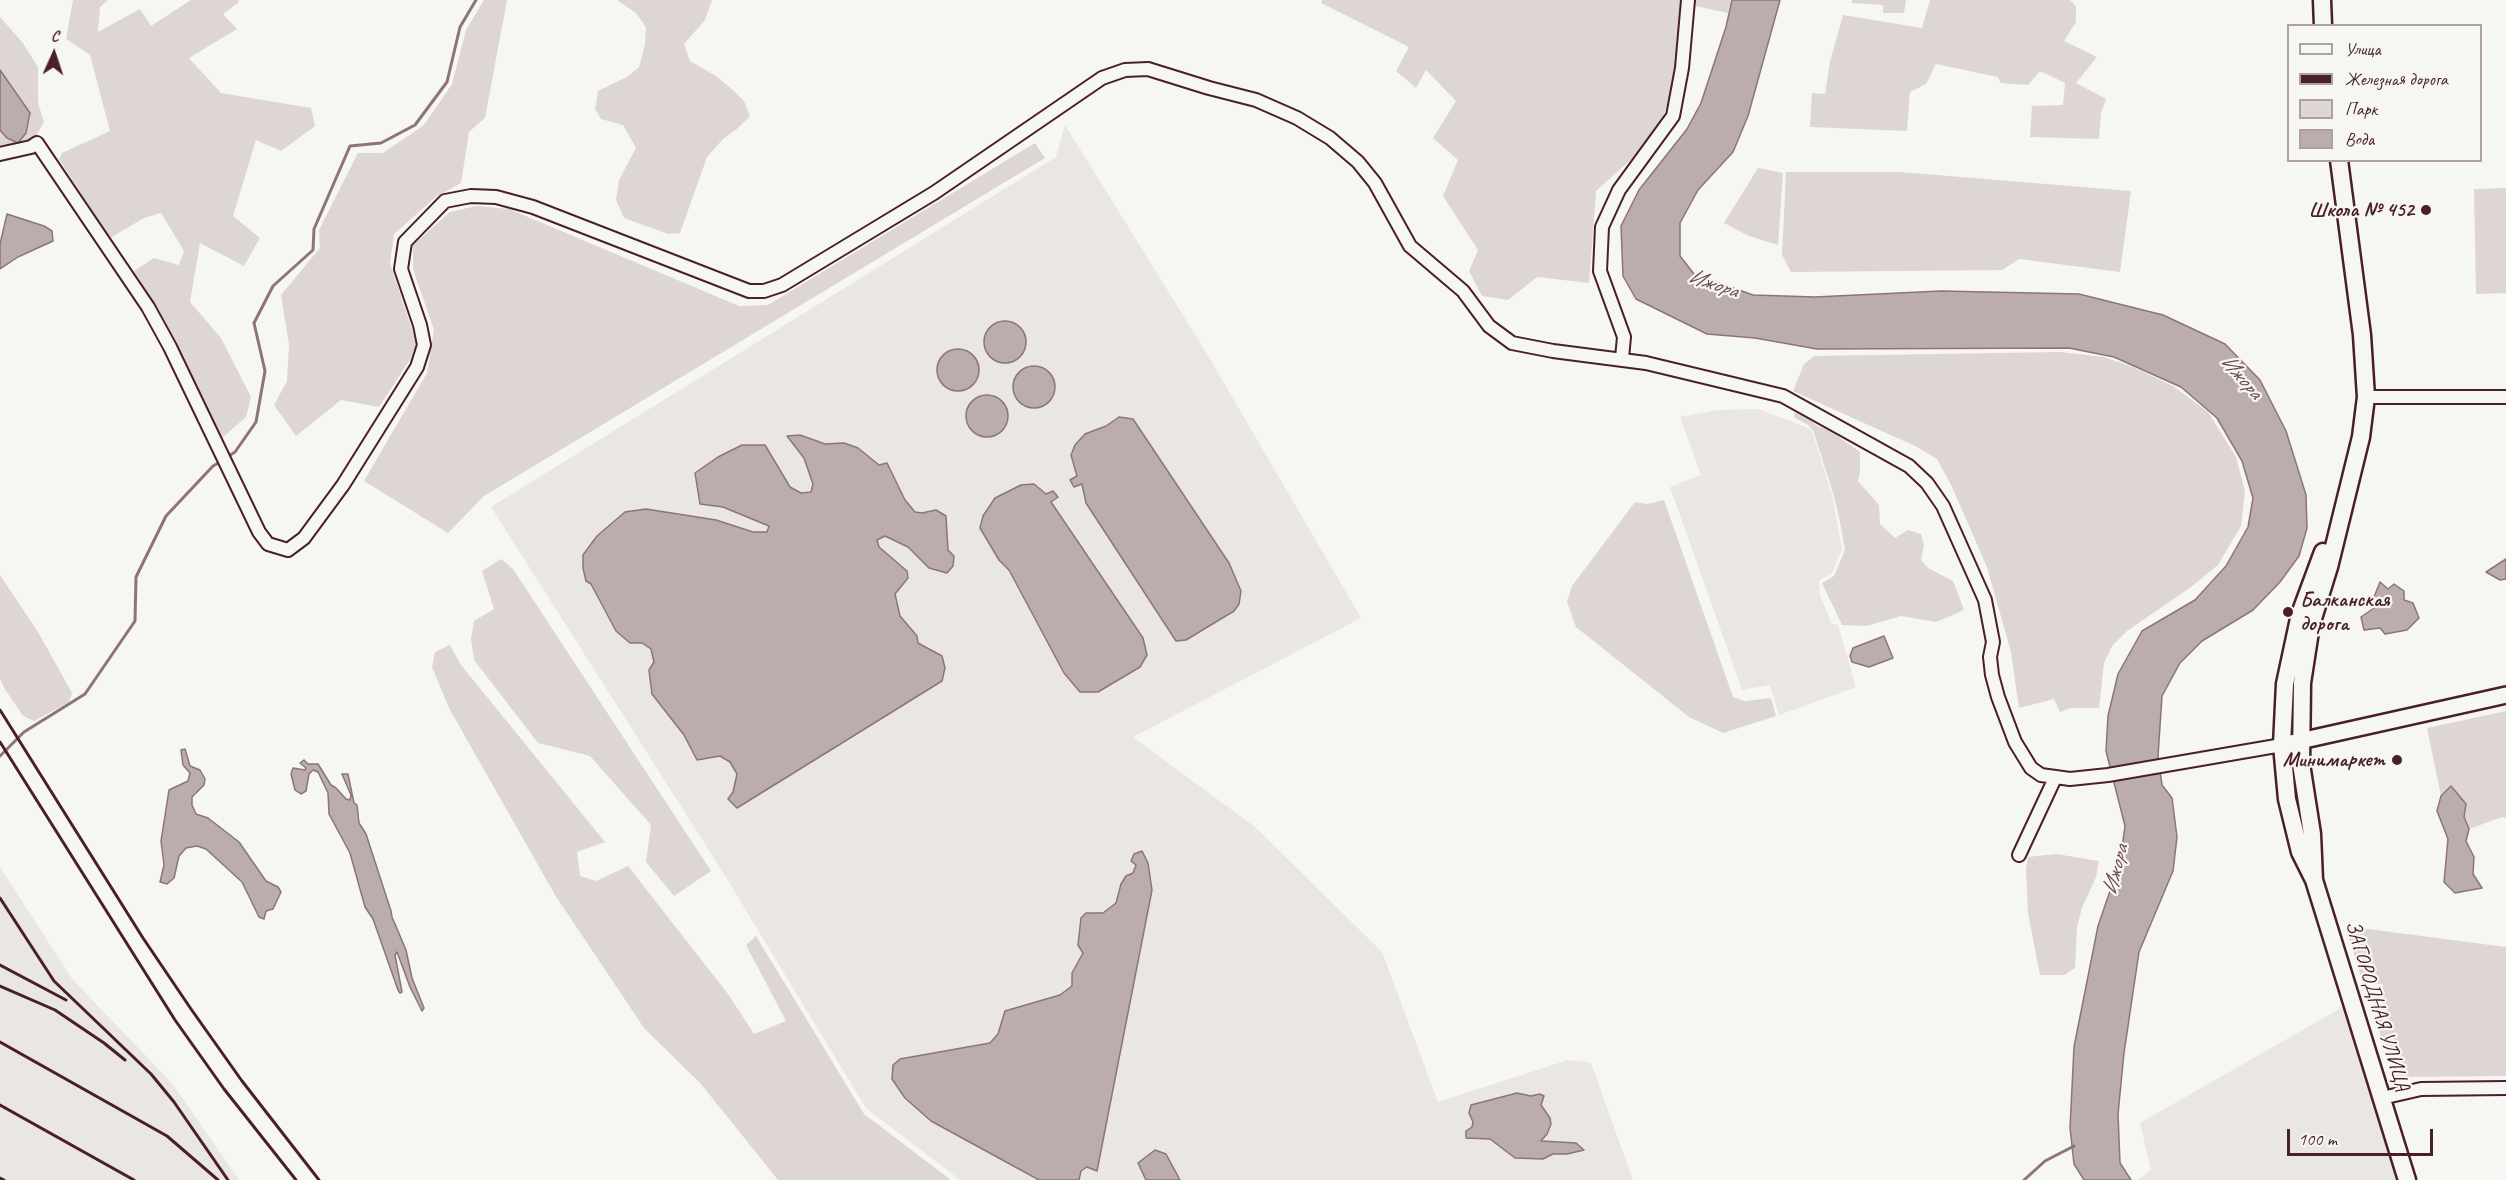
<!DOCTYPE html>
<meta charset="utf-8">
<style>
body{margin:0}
#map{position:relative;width:2506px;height:1180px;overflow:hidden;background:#f6f6f2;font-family:Caveat,sans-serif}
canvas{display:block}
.legend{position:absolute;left:2287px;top:24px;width:195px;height:138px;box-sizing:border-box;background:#f6f6f2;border:2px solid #b1a0a2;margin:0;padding:8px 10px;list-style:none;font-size:18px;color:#4a1f2b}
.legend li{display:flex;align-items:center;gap:12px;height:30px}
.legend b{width:30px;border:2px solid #b1a0a2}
.north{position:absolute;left:24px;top:24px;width:60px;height:60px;-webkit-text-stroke:4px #f6f6f2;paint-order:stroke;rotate:3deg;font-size:16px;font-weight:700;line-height:24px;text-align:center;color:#4a1f2b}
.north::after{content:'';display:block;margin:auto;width:21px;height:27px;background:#4a1f2b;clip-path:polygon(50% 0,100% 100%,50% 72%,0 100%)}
.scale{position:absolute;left:2287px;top:1129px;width:146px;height:27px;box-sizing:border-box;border:3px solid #4a1f2b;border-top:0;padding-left:8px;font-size:18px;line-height:21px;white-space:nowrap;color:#4a1f2b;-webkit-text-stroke:4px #f6f6f2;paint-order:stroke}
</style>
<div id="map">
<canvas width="2506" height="1180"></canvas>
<ul class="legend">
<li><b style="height:8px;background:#f6f6f2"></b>Улица</li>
<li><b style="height:8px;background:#4a1f2b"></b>Железная дорога</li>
<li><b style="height:16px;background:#ddd6d5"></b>Парк</li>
<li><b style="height:16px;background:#bbadae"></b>Вода</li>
</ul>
<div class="north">С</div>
<div class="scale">100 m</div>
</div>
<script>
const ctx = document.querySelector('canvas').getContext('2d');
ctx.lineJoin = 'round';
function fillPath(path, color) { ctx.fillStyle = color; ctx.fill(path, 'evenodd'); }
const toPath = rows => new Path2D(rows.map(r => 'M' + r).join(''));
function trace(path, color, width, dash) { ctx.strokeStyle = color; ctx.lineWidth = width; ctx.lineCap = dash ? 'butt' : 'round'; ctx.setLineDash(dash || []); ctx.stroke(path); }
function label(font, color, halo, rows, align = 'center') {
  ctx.font = font + ' Caveat,sans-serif'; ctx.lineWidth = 4.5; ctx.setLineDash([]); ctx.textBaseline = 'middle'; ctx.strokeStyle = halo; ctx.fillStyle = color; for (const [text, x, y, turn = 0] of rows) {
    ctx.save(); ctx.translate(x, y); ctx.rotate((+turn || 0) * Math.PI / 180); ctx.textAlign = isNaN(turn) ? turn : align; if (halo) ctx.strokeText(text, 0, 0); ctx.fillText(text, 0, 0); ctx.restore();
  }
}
fillPath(toPath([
 [1065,125,1207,354,1361,618,1133,737,1255,827,1382,952,1438,1102,1568,1060,1591,1063,1633,1180,960,1180,866,1108,724,874,491,507,1056,157],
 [1758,409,1811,429,1832,495,1842,549,1832,573,1819,581,1820,596,1832,624,1838,625,1856,687,1779,715,1770,685,1742,690,1670,487,1701,475,1680,417,1718,410],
 [0,867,72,979,172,1083,239,1180,0,1180],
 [2343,1007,2398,1180,2138,1180,2151,1170,2140,1123]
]), '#e9e6e3');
fillPath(toPath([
 [73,0,108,0,100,7,98,32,140,9,151,26,191,0,238,0,239,2,223,14,237,29,189,58,221,93,311,108,315,126,281,151,256,140,233,216,260,238,244,266,200,243,190,302,221,338,251,397,246,417,221,439,156,306,134,271,154,258,179,265,184,251,161,213,144,218,110,238,59,159,62,153,110,131,90,55,66,39],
 [484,0,507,0,485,118,469,132,461,183,437,196,394,234,390,263,416,342,411,358,379,407,341,400,296,436,274,405,287,381,289,345,281,295,320,248,319,230,358,153,383,153,424,125,452,84,466,30],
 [617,0,712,0,705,20,684,44,690,61,716,76,733,90,744,101,750,116,738,128,723,139,707,157,680,233,668,234,624,218,616,200,619,180,636,148,623,125,601,119,595,109,598,91,627,77,639,67,645,45,646,27,636,13],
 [1322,0,1731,0,1728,13,1681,3,1678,64,1669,100,1658,129,1636,155,1596,191,1589,283,1537,277,1508,300,1482,296,1469,271,1478,250,1443,196,1458,160,1433,138,1456,101,1426,70,1416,88,1396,71,1409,47,1321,3],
 [1852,0,1906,0,1904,13,1883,13,1883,5,1852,3],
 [1930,0,2070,0,2076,6,2076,22,2064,41,2097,57,2076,83,2106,99,2101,113,2099,139,2030,137,2032,106,2063,105,2065,83,2040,71,2028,85,2001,83,1998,77,1936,64,1926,84,1910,92,1907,131,1810,127,1812,93,1825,94,1830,62,1843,15,1922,28],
 [0,17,22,42,38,67,38,103,44,122,37,134,24,145,0,149,0,130,7,138,26,133,30,120,27,108,0,70],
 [1035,143,1045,158,484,496,448,533,364,481,427,373,434,330,413,269,413,245,450,212,476,206,509,209,739,306,768,305],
 [1758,168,1783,173,1778,245,1749,236,1724,223],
 [1786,172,1900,172,2131,191,2120,272,2019,259,2002,270,1791,272,1782,255],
 [2506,188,2506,293,2476,294,2474,189],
 [2060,352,2104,357,2133,367,2173,386,2208,412,2236,457,2245,491,2241,526,2218,565,2191,587,2127,631,2112,646,2104,663,2099,708,2070,708,2060,712,2054,699,2019,708,2011,652,1987,567,1952,487,1937,459,1915,446,1793,391,1804,364,1814,356],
 [1794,413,1799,413,1818,426,1832,432,1860,452,1860,472,1858,481,1879,505,1880,524,1895,538,1908,530,1921,534,1924,545,1921,560,1928,568,1953,581,1964,610,1936,622,1901,616,1866,626,1842,625,1822,583,1834,576,1845,550,1840,522,1834,496,1813,430,1808,425,1794,417],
 [1664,500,1733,697,1745,701,1771,698,1776,716,1723,733,1689,717,1576,627,1567,602,1572,586,1635,502,1647,504],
 [501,559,513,569,711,871,674,896,646,862,651,825,590,756,538,743,474,660,471,639,474,621,494,609,482,571],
 [0,575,38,632,72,693,69,702,34,721,23,716,3,686,0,678],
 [450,645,461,665,605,842,577,852,580,876,596,881,628,866,728,994,754,1034,786,1021,746,945,756,936,864,1114,951,1180,778,1180,701,1084,644,1028,555,895,449,708,432,667,435,652],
 [2506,711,2506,818,2502,817,2469,829,2452,787,2441,796,2427,728],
 [2056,854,2099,861,2096,877,2082,908,2077,927,2075,968,2064,975,2040,975,2028,913,2026,869,2028,857],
 [2345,926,2506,947,2506,1076,2395,1077,2375,1019,2383,1019,2383,984,2363,983]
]), '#ddd6d5');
const water = toPath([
 [1732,0,1780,0,1748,116,1733,152,1698,190,1680,223,1680,256,1694,274,1753,295,1815,297,1941,291,2079,294,2163,315,2225,344,2260,380,2286,431,2306,495,2307,528,2299,556,2280,582,2253,610,2202,641,2180,663,2162,696,2158,756,2162,785,2172,798,2177,837,2173,871,2139,952,2124,1053,2118,1114,2120,1163,2131,1180,2084,1180,2074,1164,2070,1128,2074,1047,2098,926,2120,862,2125,826,2106,751,2108,716,2118,674,2142,631,2195,600,2226,566,2248,527,2253,498,2242,461,2217,418,2181,387,2114,357,2069,348,1817,349,1755,338,1707,334,1636,299,1623,276,1621,226,1639,190,1687,129,1701,103,1726,27,1732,0],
 [0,70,30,113,26,133,18,143,7,138,0,130,0,70],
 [7,214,44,226,52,231,53,241,18,257,0,269,0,244,7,214],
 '984 342a21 21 0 1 1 42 0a21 21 0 1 1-42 0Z',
 '937 370a21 21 0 1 1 42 0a21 21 0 1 1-42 0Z',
 '1013 387a21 21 0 1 1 42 0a21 21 0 1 1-42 0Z',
 '966 416a21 21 0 1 1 42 0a21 21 0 1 1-42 0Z',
 [1119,417,1133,419,1229,563,1241,591,1239,604,1234,611,1186,640,1176,641,1086,503,1082,484,1074,487,1070,480,1077,476,1071,455,1075,445,1085,434,1106,426,1119,417],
 [800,435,825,444,844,443,858,448,879,465,887,463,905,500,915,512,922,513,936,510,946,516,948,550,954,556,953,566,947,573,929,568,908,547,885,536,877,540,879,547,907,571,908,578,895,594,900,616,917,636,918,643,942,656,945,668,942,681,737,808,728,799,733,792,737,774,730,762,720,756,697,760,684,735,652,694,649,670,654,662,651,649,642,643,630,643,616,631,591,584,586,581,583,568,583,555,597,536,625,512,646,509,716,520,753,532,767,532,769,526,723,507,700,504,695,473,718,457,742,445,765,445,790,487,801,493,811,492,813,484,804,458,787,436,800,435],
 [1034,484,1046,494,1053,491,1058,497,1051,502,1143,638,1147,655,1140,667,1098,692,1080,692,1064,673,1009,570,999,560,980,528,983,516,995,498,1021,485,1034,484],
 [2506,559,2506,579,2500,580,2486,572,2506,559],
 [2380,582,2388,589,2394,584,2404,591,2404,600,2413,603,2419,618,2407,630,2385,634,2380,628,2364,630,2361,617,2374,608,2374,597,2380,582],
 [1884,636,1893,658,1869,667,1852,662,1850,656,1853,648,1884,636],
 [185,749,190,766,200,770,205,779,204,785,192,797,192,805,196,814,208,818,239,842,266,881,278,887,281,892,273,909,266,911,264,919,259,917,242,882,206,849,197,846,186,848,179,856,174,878,167,884,160,882,164,865,161,841,169,790,188,781,190,773,183,765,181,750,185,749],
 [304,760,308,764,318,764,331,785,336,788,346,799,350,800,351,795,342,774,348,774,354,803,357,805,359,823,366,834,391,911,392,917,406,950,412,978,424,1008,422,1011,410,987,397,952,395,955,402,992,400,993,398,990,373,919,365,907,350,853,329,814,328,793,318,772,313,770,309,774,306,791,301,794,295,790,291,774,293,768,305,770,306,768,300,763,304,760],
 [2451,786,2466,804,2464,817,2469,829,2466,841,2474,857,2473,874,2482,888,2455,893,2444,882,2448,839,2437,811,2441,796,2451,786],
 [1142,851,1148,863,1152,890,1097,1171,1087,1167,1081,1171,1079,1180,1039,1180,931,1121,905,1098,892,1079,893,1065,900,1059,990,1043,998,1034,1005,1011,1060,995,1072,986,1072,973,1083,953,1078,945,1081,918,1086,913,1103,913,1116,903,1121,884,1126,876,1133,873,1136,865,1131,861,1134,854,1142,851],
 [1517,1093,1531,1096,1540,1094,1544,1096,1541,1105,1550,1118,1551,1124,1547,1134,1541,1141,1576,1143,1584,1150,1567,1154,1553,1154,1543,1159,1515,1158,1490,1139,1466,1138,1466,1131,1472,1127,1473,1122,1469,1113,1471,1105,1517,1093],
 [1155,1150,1166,1154,1180,1180,1146,1180,1138,1163,1155,1150]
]);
fillPath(water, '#bbadae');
trace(water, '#8e747a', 1.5);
trace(toPath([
 [227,457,235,452,256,422,265,371,254,323,273,286,313,250,314,229,350,146,381,143,415,125,447,82,460,27,476,0],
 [0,756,24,732,85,694,135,621,136,577,166,516,213,466,222,461],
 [2024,1180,2045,1161,2074,1146]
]), '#8e747a', 3);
const minor = toPath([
 [0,154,31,147,37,143,148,307,170,347,259,532,268,544,288,550,304,538,343,485,417,367,424,345,420,325,401,269,405,242,445,201,471,196,496,197,533,207,749,291,764,291,782,285,934,193,1102,78,1125,70,1148,69,1209,88,1256,100,1297,118,1330,138,1358,162,1375,183,1410,246,1463,291,1489,326,1512,343,1553,351,1646,363,1783,396,1909,466,1927,483,1943,506,1985,600,1993,642,1990,657,1992,675,1998,697,2015,742,2031,768,2041,775,2070,779,2108,775,2282,745],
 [1622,358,1624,337,1600,271,1602,227,1619,190,1673,116,1682,68,1688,0],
 [2366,397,2506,397],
 [2019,855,2055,778],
 [2382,1098,2421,1089,2506,1088]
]);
const tertiary = toPath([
 [2282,745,2506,695]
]);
const secondary = toPath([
 [2322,0,2323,26],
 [2323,552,2300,614,2285,684,2282,745,2287,799,2300,852,2314,880,2407,1180],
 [2314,880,2312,834,2301,764,2302,683,2311,625,2329,567,2361,437,2366,397,2362,335,2339,160]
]);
trace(minor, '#4a1f2b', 16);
trace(tertiary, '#4a1f2b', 20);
trace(secondary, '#4a1f2b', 21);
trace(minor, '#f6f6f2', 12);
trace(tertiary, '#f6f6f2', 15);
trace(secondary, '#f6f6f2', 16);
trace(toPath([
 [0,710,143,938,191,1009,242,1081,319,1180],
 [0,742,175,1020,224,1089,296,1180],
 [0,898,54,981,151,1074,174,1102,228,1180],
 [0,965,66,1000],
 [0,986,55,1010,104,1043,125,1060],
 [0,1042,167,1136,218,1180],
 [0,1105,134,1180],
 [0,1178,4,1180]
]), '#4a1f2b', 3);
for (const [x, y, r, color] of [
 [2426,210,6,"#4a1f2b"],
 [2288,612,6,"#4a1f2b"],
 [2397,760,6,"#4a1f2b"]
]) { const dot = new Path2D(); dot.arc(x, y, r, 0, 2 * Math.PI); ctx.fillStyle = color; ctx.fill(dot); trace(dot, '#f6f6f2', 2); }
label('bold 21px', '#4a1f2b', '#f6f6f2', [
 ["Школа № 452",2414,210],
 ["Балканская",2300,600,"left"],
 ["дорога",2300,624,"left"],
 ["Минимаркет",2385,760]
], 'right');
label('21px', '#4a1f2b', '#f6f6f2', [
 ["ЗАГОРОДНАЯ УЛИЦА",2377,1006,73]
]);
label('italic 22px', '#6c4a52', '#f6f6f2', [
 ["Ижора",1713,284,19],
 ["Ижора",2241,377,49],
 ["Ижора",2116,870,-76]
]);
</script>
